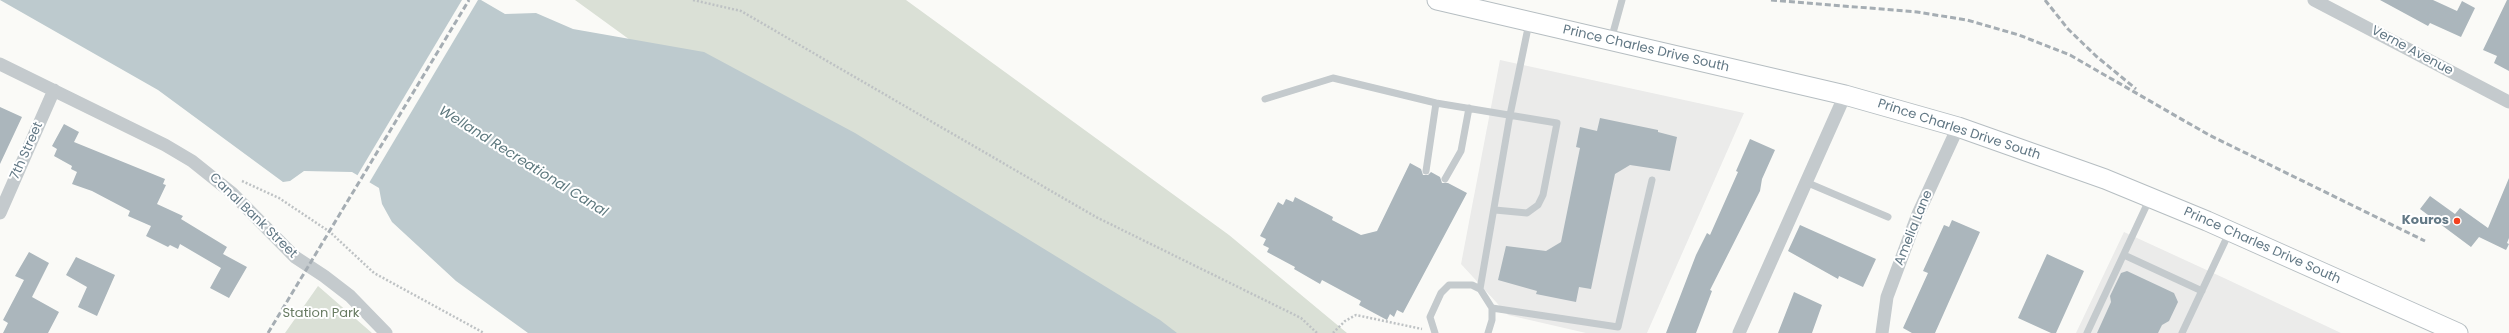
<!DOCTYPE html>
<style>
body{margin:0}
canvas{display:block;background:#fafaf7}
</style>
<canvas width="2509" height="333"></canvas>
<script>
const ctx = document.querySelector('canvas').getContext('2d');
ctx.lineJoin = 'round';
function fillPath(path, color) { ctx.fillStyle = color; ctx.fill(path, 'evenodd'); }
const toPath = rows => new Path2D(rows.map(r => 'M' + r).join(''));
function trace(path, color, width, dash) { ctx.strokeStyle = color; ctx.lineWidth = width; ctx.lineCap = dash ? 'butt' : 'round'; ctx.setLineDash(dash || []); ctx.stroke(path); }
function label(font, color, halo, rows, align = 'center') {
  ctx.font = font + ' Poppins,sans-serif'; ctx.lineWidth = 4; ctx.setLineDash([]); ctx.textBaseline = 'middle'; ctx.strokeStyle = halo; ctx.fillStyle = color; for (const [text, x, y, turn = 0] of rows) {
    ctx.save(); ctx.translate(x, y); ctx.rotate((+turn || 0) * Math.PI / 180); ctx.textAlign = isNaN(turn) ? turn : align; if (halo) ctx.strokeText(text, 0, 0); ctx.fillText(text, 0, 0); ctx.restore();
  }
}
fillPath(toPath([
 [1500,60,1744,113,1647,333,1586,333,1508,315,1461,264],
 [2124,232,2224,278,2341,333,2076,333]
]), '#ebebea');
fillPath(toPath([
 [575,0,906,0,1229,235,1347,333,1034,333],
 [318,286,372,333,285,333]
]), '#dae0d6');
fillPath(toPath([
 [0,0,481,0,505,14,536,13,573,29,704,52,855,133,1160,320,1177,333,528,333,456,281,392,222,382,204,379,188,352,172,304,171,290,181,283,182,158,90]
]), '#bdcace');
fillPath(toPath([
 [462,0,478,0,369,183,357,176]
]), '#fafaf7');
fillPath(toPath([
 [2380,0,2433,0,2457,11,2462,1,2475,8,2461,37,2430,23,2428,26],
 [2507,0,2509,0,2509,71,2494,63,2497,56,2483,50],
 [0,107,22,117,0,164],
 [1600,118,1658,130,1658,132,1677,137,1670,171,1630,165,1615,174,1591,289,1579,287,1576,302,1536,294,1537,291,1498,280,1506,246,1546,251,1561,242,1580,148,1576,147,1580,127,1597,131],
 [64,124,79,132,74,142,165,179,163,184,166,185,157,204,183,216,181,219,227,247,223,254,247,267,229,298,210,288,221,268,180,244,178,249,170,245,168,247,146,236,151,226,128,216,130,211,92,191,72,184,77,172,71,169,72,166,54,156,57,149,52,146],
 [1750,139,1775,150,1762,179,1760,191,1710,290,1712,291,1696,333,1666,333,1696,255,1707,233,1710,235,1738,172,1736,171],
 [1410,163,1421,169,1423,175,1428,175,1431,172,1440,177,1442,183,1448,183,1467,193,1403,313,1397,310,1394,317,1390,314,1387,320,1359,305,1361,301,1322,280,1320,284,1294,269,1295,267,1267,252,1269,248,1263,245,1266,239,1260,236,1278,202,1283,205,1286,199,1293,202,1295,197,1333,217,1332,220,1361,235,1377,231],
 [2509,178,2509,238,2507,243,2509,244,2506,250,2479,237,2471,247,2420,209,2430,196,2455,214,2460,208,2488,228],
 [1952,220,1980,232,1935,333,1912,333,1903,328,1928,273,1923,271,1944,225,1949,227],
 [1800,225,1876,259,1863,287,1839,276,1838,279,1788,251],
 [29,252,49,263,32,297,59,312,48,333,3,333,8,323,3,320,24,280,15,276],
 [2047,254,2084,271,2056,333,2051,333,2018,318],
 [76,257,115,275,97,316,78,307,87,287,66,275],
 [2127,271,2174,293,2178,302,2169,321,2162,325,2158,333,2097,333,2111,302,2110,296,2121,273],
 [1794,292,1822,305,1812,333,1778,333]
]), '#abb6bc');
const secondary = toPath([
 [1437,0,1845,95,1958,127,2105,179,2207,221,2458,333]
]);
trace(secondary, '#b6bec2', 21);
trace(toPath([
 [693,0,741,11,1096,217,1301,318,1317,333],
 [242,181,279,198,330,232,374,273,484,333],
 [1333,333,1345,321,1356,315,1422,329]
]), '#bec2c4', 2.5, [2, 2]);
trace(toPath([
 [1529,23,1510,115,1480,289,1492,308,1618,327,1652,180],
 [1611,40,1622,0],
 [1265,99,1333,78,1436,103,1557,123,1543,195,1538,205,1527,213,1495,210],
 [1426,171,1436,103],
 [1445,179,1461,151,1469,108],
 [1808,183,1888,217],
 [2124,255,2202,291],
 [1435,333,1430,317,1441,293,1449,285,1472,285,1480,289],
 [1488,333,1492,320,1492,308],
 [2087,333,2150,198],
 [2182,333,2229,233]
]), '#c4cacd', 7);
trace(toPath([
 [2314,0,2509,102],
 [0,64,165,145,192,161,232,193,295,257,324,276,350,296,386,333],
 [0,213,54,90],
 [1739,333,1845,95],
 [1882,333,1887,297,1918,214,1958,127]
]), '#c4cacd', 13);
trace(secondary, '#fff', 19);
trace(toPath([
 [1771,0,1917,12,1967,20,2019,35,2070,55,2209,135,2425,241],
 [2045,0,2068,29,2096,56,2136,89],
 [268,333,469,0]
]), '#a5adb3', 3, [6, 3]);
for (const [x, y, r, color] of [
 [2457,221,4,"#f3401e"]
]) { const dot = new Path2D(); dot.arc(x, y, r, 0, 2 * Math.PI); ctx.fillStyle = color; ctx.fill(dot); trace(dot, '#fff', 1.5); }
label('13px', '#627885', '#fff', [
 ["Prince Charles Drive South",1646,49,13],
 ["Verne Avenue",2412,51,28],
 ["Prince Charles Drive South",1959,130,18],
 ["7th Street",27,151,-66],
 ["Canal Bank Street",253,216,44],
 ["Amelia Lane",1914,228,-68],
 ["Prince Charles Drive South",2262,246,24]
]);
label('bold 13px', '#627885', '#fff', [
 ["Kouros",2449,221]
], 'right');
label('13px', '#687b62', '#fff', [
 ["Station Park",321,314]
]);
label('italic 14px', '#5d787e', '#fff', [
 ["Welland Recreational Canal",523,162,32]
]);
</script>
